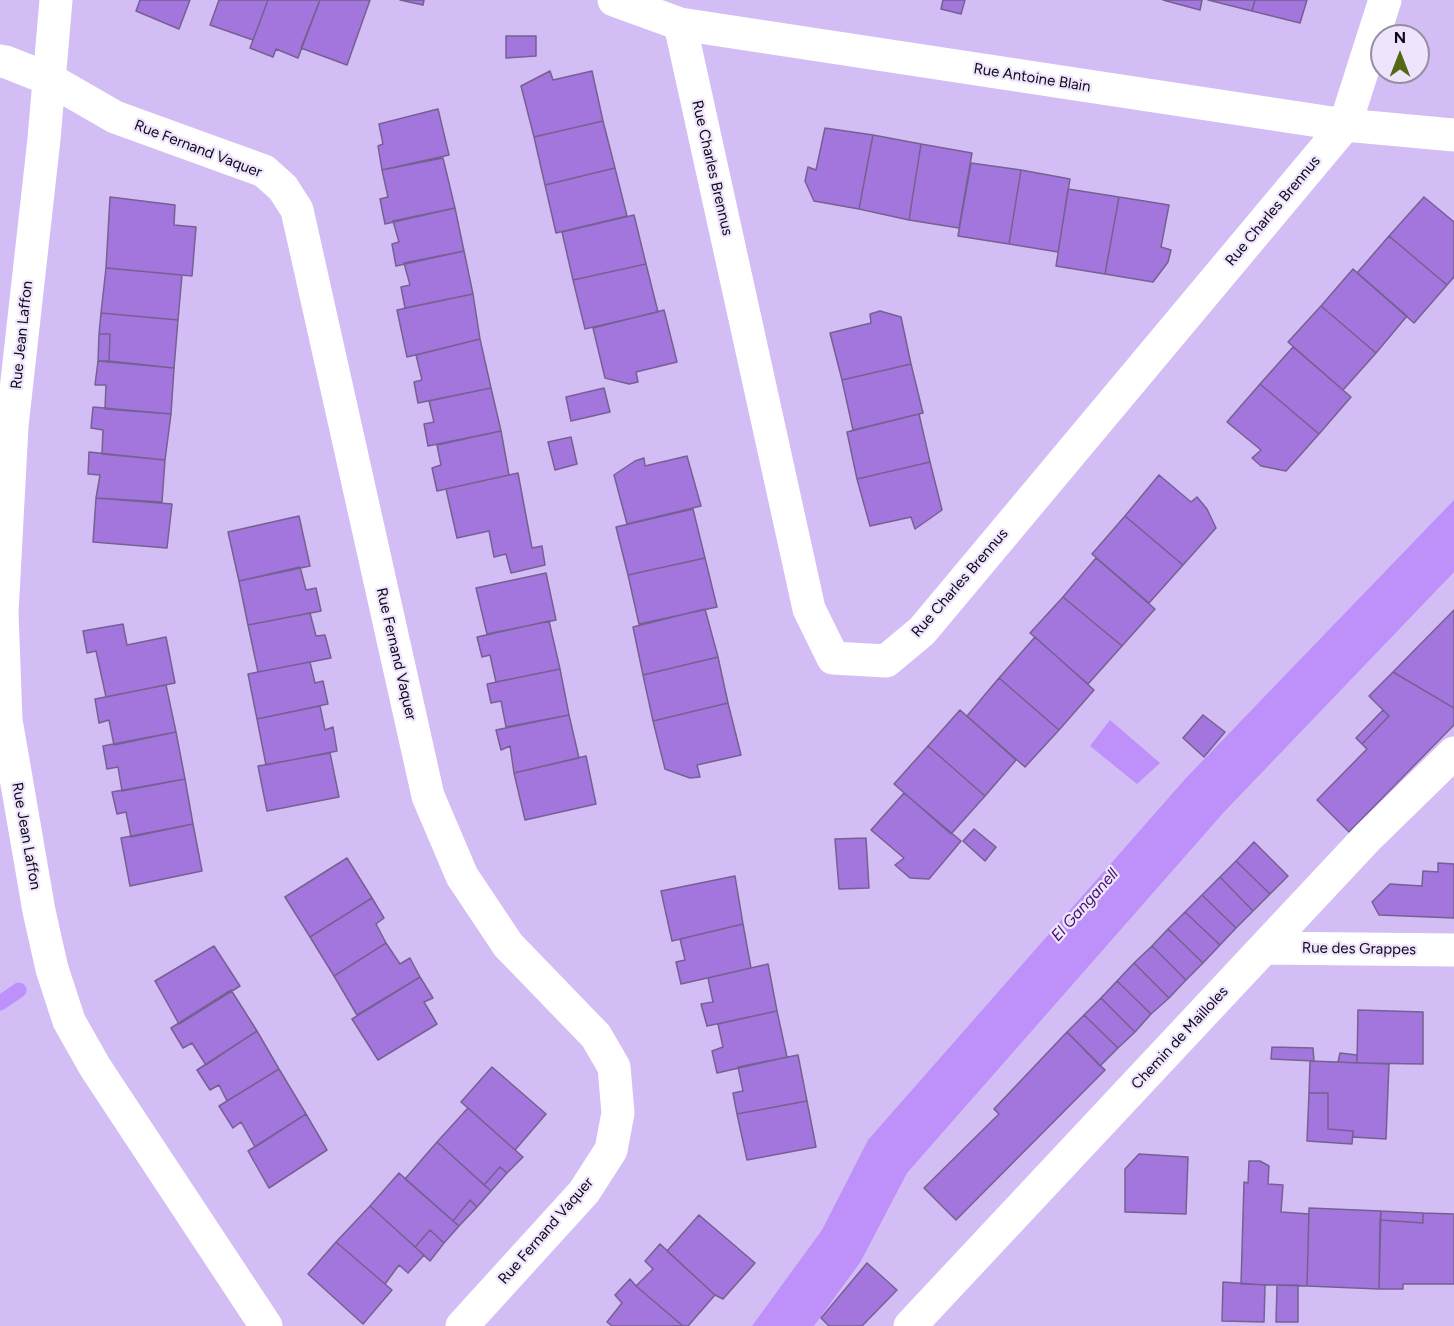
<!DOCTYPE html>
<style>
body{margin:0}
#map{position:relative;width:1454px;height:1326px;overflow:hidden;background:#d3bdf5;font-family:Figtree,sans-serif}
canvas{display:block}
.north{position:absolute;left:1370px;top:24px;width:60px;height:60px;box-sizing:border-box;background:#eee5fc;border:2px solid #958da2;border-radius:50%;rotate:0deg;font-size:16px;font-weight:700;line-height:24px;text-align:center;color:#10081a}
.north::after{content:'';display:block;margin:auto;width:21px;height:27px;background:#536714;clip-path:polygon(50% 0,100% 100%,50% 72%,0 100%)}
</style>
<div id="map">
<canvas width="1454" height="1326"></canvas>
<div class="north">N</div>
</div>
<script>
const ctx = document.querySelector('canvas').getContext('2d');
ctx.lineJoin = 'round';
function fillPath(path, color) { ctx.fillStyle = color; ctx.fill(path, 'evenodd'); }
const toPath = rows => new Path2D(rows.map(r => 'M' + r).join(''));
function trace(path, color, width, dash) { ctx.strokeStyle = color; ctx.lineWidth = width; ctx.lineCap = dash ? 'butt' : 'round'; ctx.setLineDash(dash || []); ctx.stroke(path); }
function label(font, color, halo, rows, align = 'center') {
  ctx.font = font + ' Figtree,sans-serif'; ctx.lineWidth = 4.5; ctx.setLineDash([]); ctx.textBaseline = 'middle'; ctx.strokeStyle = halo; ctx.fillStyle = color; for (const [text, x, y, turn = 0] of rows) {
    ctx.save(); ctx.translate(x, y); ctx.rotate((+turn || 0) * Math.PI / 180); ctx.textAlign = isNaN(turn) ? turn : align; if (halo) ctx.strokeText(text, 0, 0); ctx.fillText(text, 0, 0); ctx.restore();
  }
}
fillPath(toPath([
 [1454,500,1454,572,1224,812,907,1173,861,1261,814,1326,752,1326,822,1230,868,1140,1186,778],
 [1110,720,1160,763,1137,784,1090,746]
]), '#be90fa');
trace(toPath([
 [0,1003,19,990]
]), '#be90fa', 15);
const building = toPath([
 [140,0,190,0,179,29,136,11,140,0],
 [219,0,268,0,253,40,210,25,219,0],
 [268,0,320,0,298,58,276,49,273,57,250,48,268,0],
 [320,0,370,0,347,65,301,48,320,0],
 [400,0,424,0,423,5,400,0],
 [943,0,965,0,961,14,941,9,943,0],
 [1163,0,1202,0,1200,10,1163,0],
 [1208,0,1255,0,1252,11,1208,0],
 [1255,0,1307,0,1300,23,1252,11,1255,0],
 [506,36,536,36,536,56,506,58,506,36],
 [550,71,553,80,592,71,603,121,534,137,521,86,550,71],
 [438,109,449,155,382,170,378,146,383,144,379,124,438,109],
 [603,121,615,168,545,185,534,137,603,121],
 [825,128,873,135,859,209,814,201,805,181,808,167,816,170,825,128],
 [873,135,921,144,909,220,859,209,873,135],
 [921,144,972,153,959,228,909,220,921,144],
 [443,158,455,208,385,224,380,199,388,197,382,170,443,158],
 [971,163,1021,170,1009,244,958,236,971,163],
 [615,168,627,216,556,233,545,185,615,168],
 [1021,170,1070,179,1058,252,1009,244,1021,170],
 [1068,189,1119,197,1105,274,1056,266,1068,189],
 [110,197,175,205,174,225,196,227,192,276,106,268,110,197],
 [1119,197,1169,205,1161,247,1171,250,1168,262,1153,282,1105,274,1119,197],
 [1424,197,1454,222,1454,277,1447,285,1389,236,1424,197],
 [455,208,464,251,396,266,392,244,399,242,393,221,455,208],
 [634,215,646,264,573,280,562,232,634,215],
 [1389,236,1447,285,1414,323,1357,273,1389,236],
 [464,251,473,294,405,308,401,287,410,285,404,263,464,251],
 [646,264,658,312,585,329,573,280,646,264],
 [106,268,182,275,178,320,101,313,106,268],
 [1353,269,1407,316,1376,353,1321,306,1353,269],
 [473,294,480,339,407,357,397,310,473,294],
 [1321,306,1376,353,1343,390,1288,342,1321,306],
 [664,310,677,362,636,372,638,382,629,384,605,378,593,328,664,310],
 [880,311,901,317,911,364,842,380,830,333,871,323,870,314,880,311],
 [101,313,178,320,174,368,109,361,110,334,99,334,101,313],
 [99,334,110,334,109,361,98,361,99,334],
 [480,339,491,388,418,403,414,382,422,380,416,355,480,339],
 [1293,347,1351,397,1319,434,1260,384,1293,347],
 [98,361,174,368,171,414,105,409,106,385,95,385,98,361],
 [911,364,923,413,853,430,842,380,911,364],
 [1260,384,1319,434,1286,471,1261,466,1252,458,1261,450,1227,422,1260,384],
 [491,388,501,431,428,446,424,424,434,422,429,401,491,388],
 [604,388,610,412,571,421,566,397,604,388],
 [93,407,171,414,165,460,102,454,103,430,91,428,93,407],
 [919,414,930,462,857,479,847,432,919,414],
 [501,431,509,475,437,491,432,468,441,465,437,445,501,431],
 [571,437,577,464,555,470,548,442,571,437],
 [89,452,165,460,162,502,96,498,100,475,88,474,89,452],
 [687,456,701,506,627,524,614,475,635,461,644,458,645,466,687,456],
 [930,462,942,510,915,529,911,517,870,526,857,479,930,462],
 [518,473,532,548,542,546,545,565,511,573,506,554,494,557,489,531,457,538,446,489,518,473],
 [1159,475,1191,502,1197,497,1207,509,1216,528,1183,565,1125,516,1159,475],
 [96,498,172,504,167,548,93,542,96,498],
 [693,509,705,558,628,575,616,527,693,509],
 [299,516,310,566,239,581,228,532,299,516],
 [1125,516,1183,565,1149,603,1092,554,1125,516],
 [705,558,717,607,639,624,628,575,705,558],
 [1096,558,1155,609,1122,646,1063,597,1096,558],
 [300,567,306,590,316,588,321,611,248,625,239,581,300,567],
 [546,573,556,620,487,634,476,588,546,573],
 [1063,597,1122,646,1088,684,1030,633,1063,597],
 [705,609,718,657,643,675,633,627,705,609],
 [1454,610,1454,708,1393,672,1454,610],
 [310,613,316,636,325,635,331,658,258,672,248,625,310,613],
 [549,621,560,669,496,682,490,655,482,657,477,637,549,621],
 [123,624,127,645,166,637,175,683,106,697,96,651,87,653,83,631,123,624],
 [1035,637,1094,690,1059,730,999,678,1035,637],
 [718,657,728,703,653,721,643,675,718,657],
 [310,662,315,683,323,681,328,704,257,719,248,674,310,662],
 [560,669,569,715,506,727,501,701,491,703,487,684,560,669],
 [1393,672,1454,708,1454,725,1349,832,1317,800,1367,749,1362,744,1389,716,1369,696,1393,672],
 [999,678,1059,730,1025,767,967,716,999,678],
 [166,685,176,732,114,745,109,720,99,723,95,699,166,685],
 [728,703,741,755,697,765,700,777,690,778,665,769,653,721,728,703],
 [320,706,325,730,333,727,337,751,266,765,257,719,320,706],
 [960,710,1016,760,985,796,928,746,960,710],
 [1383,710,1389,716,1362,744,1356,738,1383,710],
 [569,715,579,758,514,773,510,746,501,750,496,730,569,715],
 [1203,715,1225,732,1204,757,1183,738,1203,715],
 [176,732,185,779,122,791,118,767,107,769,103,746,176,732],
 [928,746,985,796,951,834,894,784,928,746],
 [330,753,339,797,267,811,258,766,330,753],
 [586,756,596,804,525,820,514,773,586,756],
 [185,779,193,824,131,837,126,812,117,814,112,792,185,779],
 [904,793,961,841,929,879,910,878,895,865,904,858,871,830,904,793],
 [193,824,202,871,130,886,121,838,193,824],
 [974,829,996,847,985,861,963,841,974,829],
 [866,838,869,888,839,889,835,839,866,838],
 [1254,842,1288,876,1270,894,1236,861,1254,842],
 [347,858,372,898,310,937,285,897,347,858],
 [1236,861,1270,894,1253,911,1220,877,1236,861],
 [1438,863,1454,864,1454,918,1379,915,1372,902,1390,884,1422,886,1423,871,1438,872,1438,863],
 [735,876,743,924,672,941,661,891,735,876],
 [1220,877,1253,911,1236,928,1202,895,1220,877],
 [1202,895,1236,928,1220,945,1185,912,1202,895],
 [372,898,384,918,376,924,386,943,334,976,310,937,372,898],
 [1185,912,1220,945,1203,963,1168,929,1185,912],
 [743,924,751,968,681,984,676,962,685,960,680,939,743,924],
 [1168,929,1203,963,1186,980,1152,946,1168,929],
 [386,943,400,964,410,958,420,977,357,1015,334,976,386,943],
 [214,946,240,986,179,1024,155,981,214,946],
 [1152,946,1186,980,1169,998,1134,963,1152,946],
 [1134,963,1169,998,1151,1014,1117,981,1134,963],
 [768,964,777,1011,707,1026,701,1004,713,1002,708,978,768,964],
 [420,977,433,998,424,1002,437,1024,378,1060,352,1019,420,977],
 [1117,981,1151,1014,1135,1032,1101,998,1117,981],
 [231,990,257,1031,206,1065,192,1043,183,1048,171,1028,231,990],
 [1101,998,1135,1032,1118,1048,1084,1015,1101,998],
 [1358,1010,1423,1012,1423,1064,1357,1063,1358,1010],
 [777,1011,787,1057,717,1073,712,1051,723,1047,718,1024,777,1011],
 [1084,1015,1118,1048,1100,1066,1067,1032,1084,1015],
 [257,1031,279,1069,227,1101,219,1085,210,1090,197,1070,257,1031],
 [1067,1032,1105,1070,956,1220,924,1188,999,1114,994,1109,1067,1032],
 [1272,1047,1313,1048,1314,1061,1271,1059,1272,1047],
 [1340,1053,1357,1055,1357,1063,1338,1062,1340,1053],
 [798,1055,807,1101,737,1114,733,1093,743,1091,738,1067,798,1055],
 [1310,1061,1389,1064,1386,1139,1353,1137,1353,1131,1328,1129,1328,1093,1309,1093,1310,1061],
 [492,1067,546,1114,515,1150,461,1102,492,1067],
 [279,1069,306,1114,255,1147,241,1122,233,1128,219,1106,279,1069],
 [1309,1093,1328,1093,1328,1129,1353,1131,1352,1144,1307,1141,1309,1093],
 [807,1101,816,1147,747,1160,737,1114,807,1101],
 [468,1108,523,1157,507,1173,500,1167,484,1185,437,1142,468,1108],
 [306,1114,327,1150,269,1188,248,1151,306,1114],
 [437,1142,491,1191,477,1207,470,1200,453,1221,405,1179,437,1142],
 [1139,1154,1188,1157,1186,1214,1125,1212,1125,1169,1139,1154],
 [1249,1161,1260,1161,1269,1166,1268,1184,1283,1185,1281,1212,1309,1214,1307,1286,1241,1284,1244,1182,1248,1183,1249,1161],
 [500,1167,507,1173,491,1191,484,1185,500,1167],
 [399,1173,459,1226,444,1243,430,1230,415,1247,370,1206,399,1173],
 [470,1200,477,1207,459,1226,453,1221,470,1200],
 [370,1206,424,1255,408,1273,399,1265,385,1284,336,1242,370,1206],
 [1309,1208,1381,1211,1379,1289,1307,1286,1309,1208],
 [1381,1211,1423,1213,1423,1223,1380,1220,1381,1211],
 [1423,1213,1454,1214,1454,1284,1403,1284,1403,1289,1379,1289,1380,1220,1423,1223,1423,1213],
 [699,1215,755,1263,723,1299,715,1295,667,1251,699,1215],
 [430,1230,444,1243,430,1261,415,1247,430,1230],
 [336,1242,392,1290,363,1324,308,1274,336,1242],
 [660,1244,715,1295,688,1326,683,1326,636,1286,653,1269,645,1261,660,1244],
 [867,1263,897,1290,862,1326,829,1326,821,1318,867,1263],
 [630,1279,636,1286,683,1326,612,1326,607,1322,622,1303,615,1295,630,1279],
 [1223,1282,1265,1285,1264,1322,1222,1321,1223,1282],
 [1277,1285,1298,1285,1298,1322,1276,1322,1277,1285]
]);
fillPath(building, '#a376dd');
trace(building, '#756092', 1.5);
trace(toPath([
 [56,0,44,139,12,426,2,613,6,720,39,911,52,969,69,1021,95,1067,266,1326],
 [614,0,680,24,1345,125,1454,135],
 [680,24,809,609,833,658,886,661,922,631,1345,125,1385,0],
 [0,61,6,62,49,79,115,117,264,171,283,188,297,210,428,796,462,876,508,945,596,1036,614,1067,618,1113,611,1150,584,1192,462,1326],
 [1264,948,1454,950],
 [910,1326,1367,838,1454,753]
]), '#fff', 33);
label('15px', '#10081a', '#eee5fc', [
 ["Rue Antoine Blain",1032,78,9],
 ["Rue Fernand Vaquer",198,149,21],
 ["Rue Charles Brennus",712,168,77],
 ["Rue Charles Brennus",1273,211,-50],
 ["Rue Jean Laffon",22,335,-84],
 ["Rue Charles Brennus",960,583,-49],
 ["Rue Fernand Vaquer",396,654,77],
 ["Rue Jean Laffon",26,836,80],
 ["Rue des Grappes",1359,949,1],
 ["Chemin de Mailloles",1180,1038,-47],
 ["Rue Fernand Vaquer",546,1231,-49]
]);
label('italic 16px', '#420f6d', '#eee5fc', [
 ["El Ganganell",1085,905,-48]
]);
</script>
